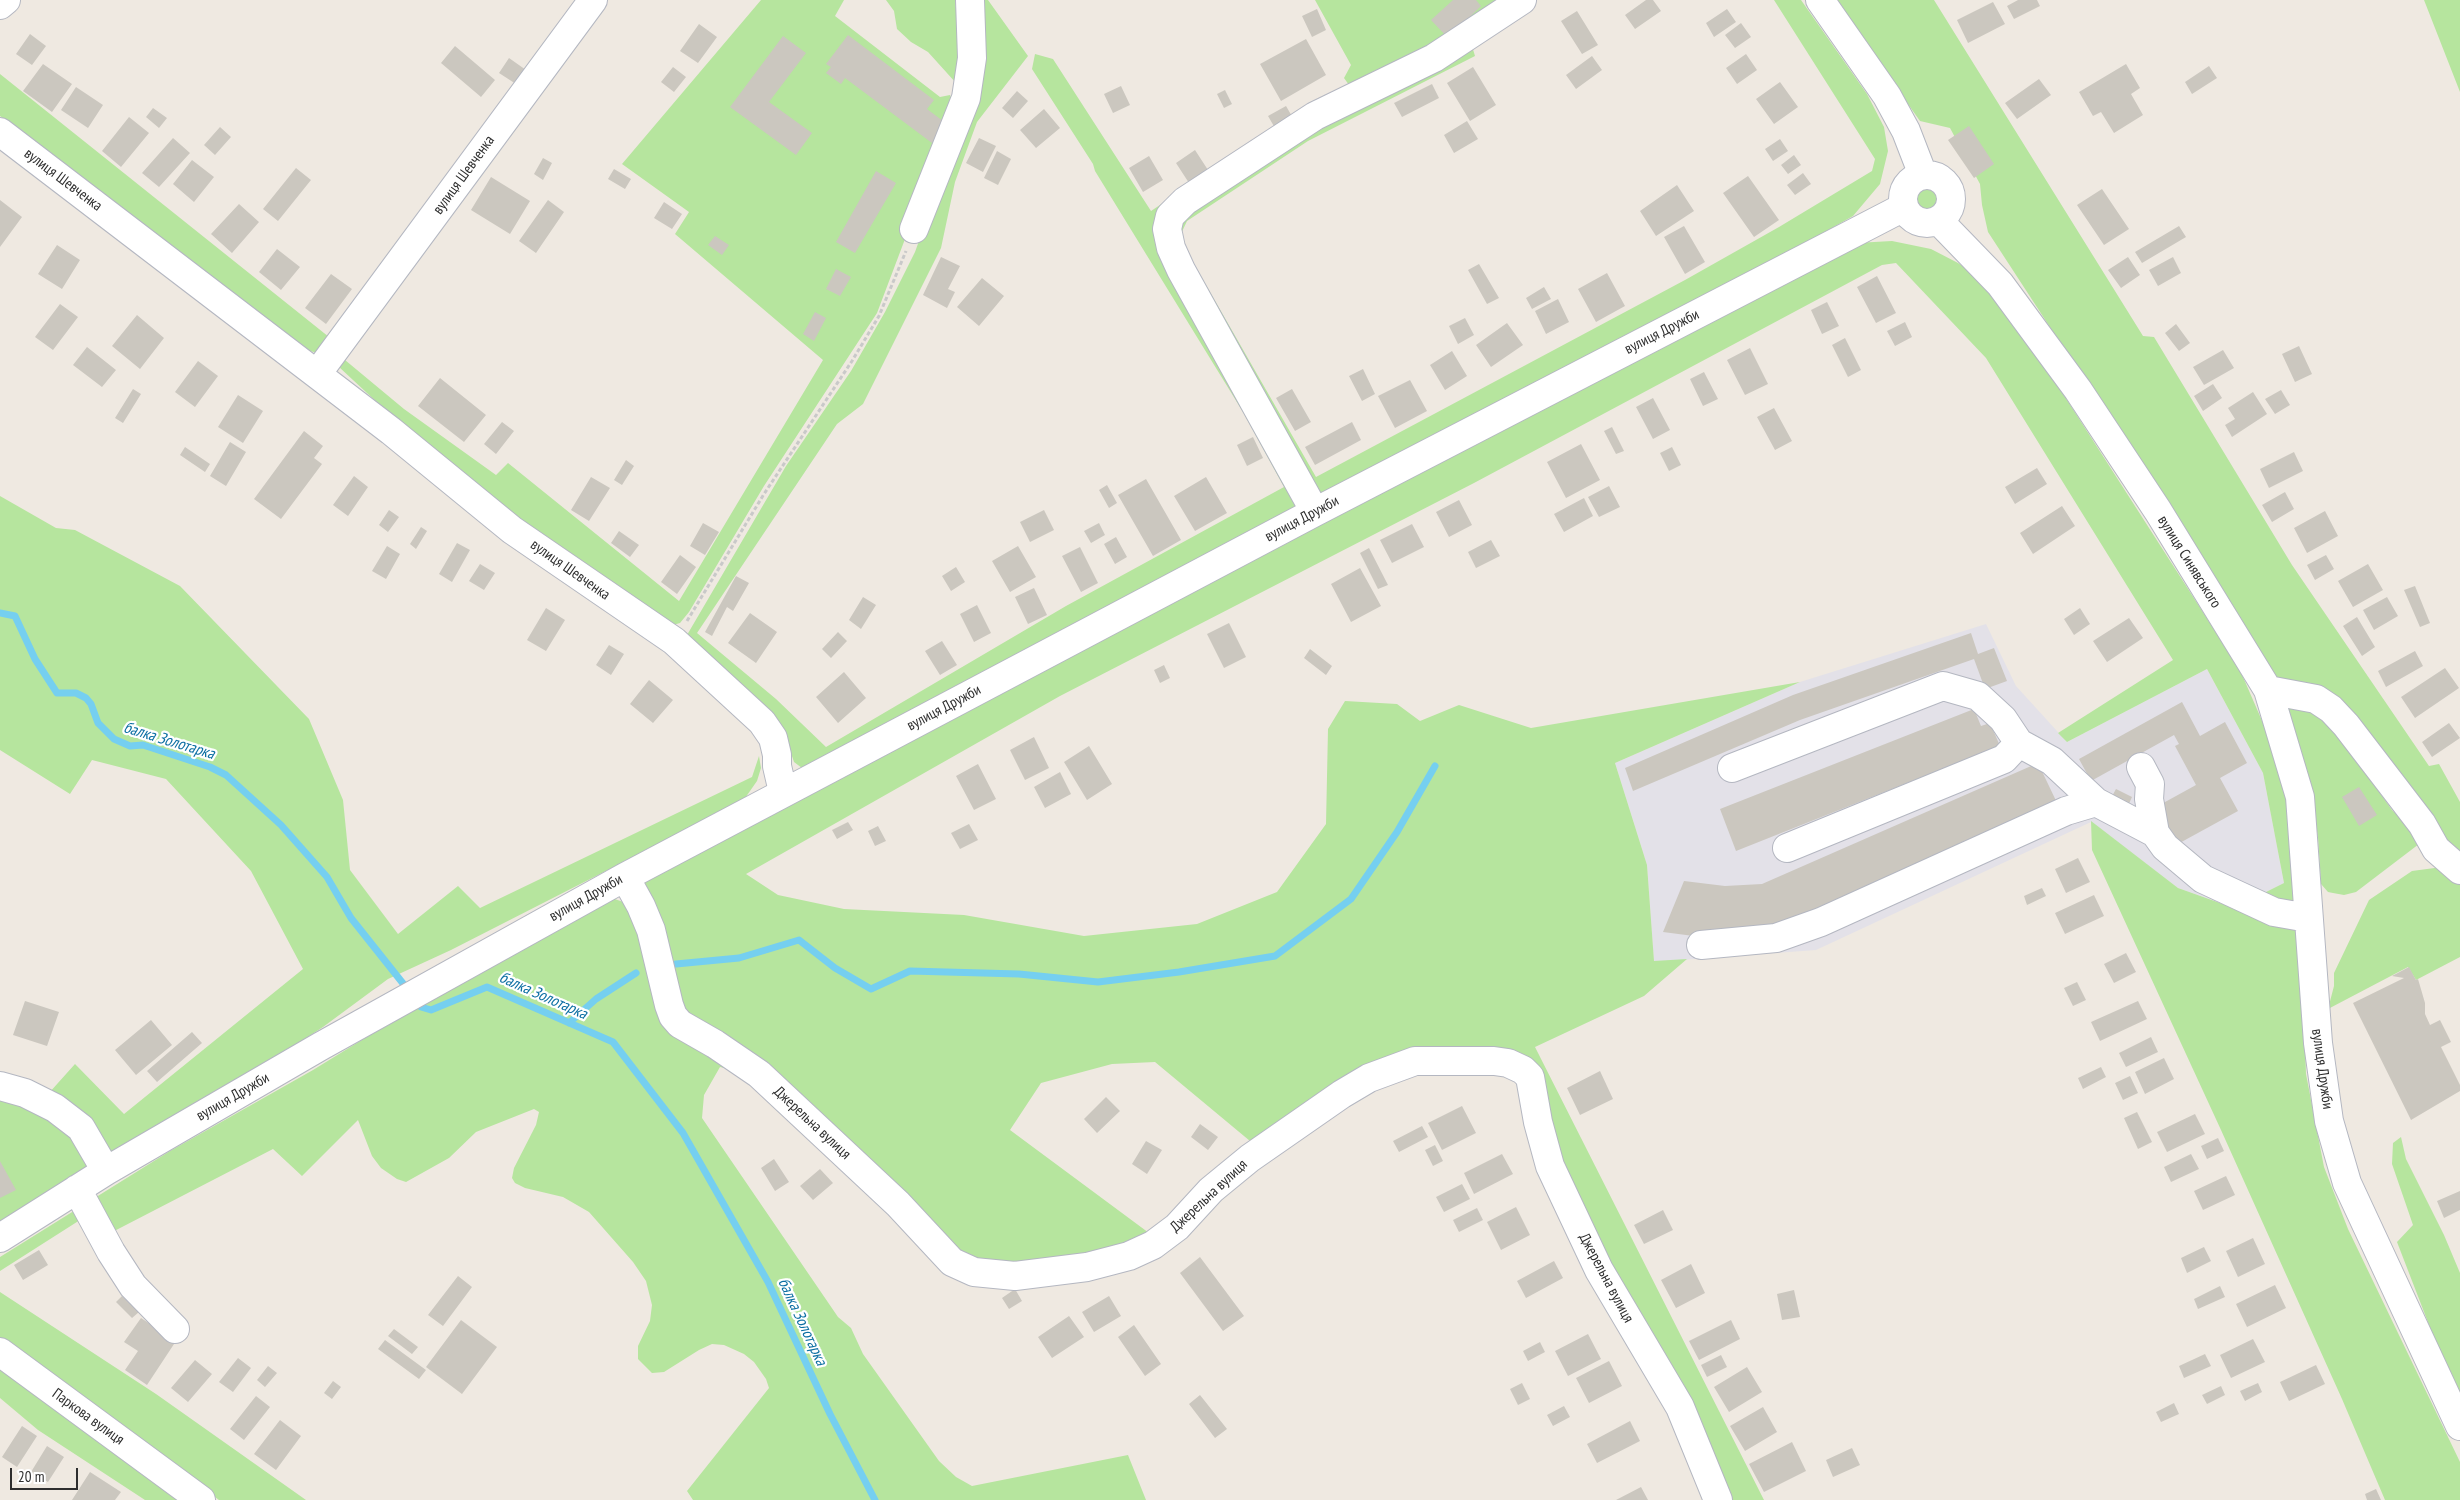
<!DOCTYPE html>
<meta charset="utf-8">
<style>
body{margin:0}
#map{position:relative;width:2460px;height:1500px;overflow:hidden;background:#efe9e1;font-family:"PT Sans Narrow",sans-serif}
canvas{display:block}
.scale{position:absolute;left:10px;top:1468px;width:68px;height:22px;box-sizing:border-box;border:2px solid #2e2e2e;border-top:0;padding-left:6px;font-size:15px;line-height:18px;white-space:nowrap;color:#2e2e2e;-webkit-text-stroke:4px #fff;paint-order:stroke}
</style>
<div id="map">
<canvas width="2460" height="1500"></canvas>
<div class="scale">20 m</div>
</div>
<script>
const ctx = document.querySelector('canvas').getContext('2d');
ctx.lineJoin = 'round';
function fillPath(path, color) { ctx.fillStyle = color; ctx.fill(path, 'evenodd'); }
const toPath = rows => new Path2D(rows.map(r => 'M' + r).join(''));
function trace(path, color, width, dash) { ctx.strokeStyle = color; ctx.lineWidth = width; ctx.lineCap = dash ? 'butt' : 'round'; ctx.setLineDash(dash || []); ctx.stroke(path); }
function label(font, color, halo, rows, align = 'center') {
  ctx.font = font + ' "PT Sans Narrow",sans-serif'; ctx.lineWidth = 4.5; ctx.setLineDash([]); ctx.textBaseline = 'middle'; ctx.strokeStyle = halo; ctx.fillStyle = color; for (const [text, x, y, turn = 0] of rows) {
    ctx.save(); ctx.translate(x, y); ctx.rotate((+turn || 0) * Math.PI / 180); ctx.textAlign = isNaN(turn) ? turn : align; if (halo) ctx.strokeText(text, 0, 0); ctx.fillText(text, 0, 0); ctx.restore();
  }
}
fillPath(toPath([
 [1986,624,2016,686,2067,742,2207,669,2263,773,2284,883,2234,908,2178,888,2091,822,1816,950,1654,962,1647,865,1615,763,1800,682]
]), '#e3e1e8');
fillPath(toPath([
 [761,0,844,0,835,16,940,97,950,95,955,107,877,313,764,486,689,612,680,623,673,625,500,507,395,419,339,367,503,144,345,360,404,409,496,475,508,463,679,601,823,360,675,234,689,212,622,164],
 [886,0,955,0,961,60,956,83,928,52,911,42,897,29,894,11],
 [977,0,988,0,1028,56,977,122,955,182,941,248,863,404,837,424,697,633,776,699,826,747,1066,606,1284,487,1243,412,1095,171,1093,164,1032,69,1035,54,1053,59,1151,211,1256,141,1349,85,1344,78,1351,65,1315,0,1514,0,1162,220,1305,503,809,768,802,768,794,762,785,735,687,635,786,466,851,371,885,312,915,252,936,194],
 [1532,0,1537,0,1472,46,1475,56,1308,141,1187,221,1179,238,1316,477,1685,280,1779,227,1872,171,1875,159,1774,0,1801,0,1867,94,1884,127,1888,151,1880,184,1853,216,1816,237,1315,496,1174,230,1184,209],
 [1834,0,1934,0,2143,336,2154,337,2292,565,2429,766,2439,764,2460,802,2460,859,2337,702,2285,685,2271,675,2259,659,2251,636,1988,232,1982,205,1980,184,1950,128,1920,121],
 [2424,0,2460,0,2460,92],
 [0,74,329,337,317,353,307,350,0,116],
 '1914 199a13 13 0 1 1 26 0a13 13 0 1 1-26 0Z',
 [1892,241,1931,249,1958,263,1983,280,2019,325,2240,670,2266,730,2285,783,2302,957,2306,1074,2324,1167,2348,1229,2460,1462,2460,1500,2385,1500,2342,1399,2221,1130,2092,850,2091,821,2178,888,2234,908,2284,883,2263,773,2207,669,2067,742,2058,733,2173,660,1986,358,1896,263,1882,265,1474,483,1060,696,746,874,778,895,844,909,964,915,1084,936,1197,924,1277,892,1326,824,1328,729,1345,701,1397,704,1420,721,1459,705,1531,728,1800,682,1615,763,1647,865,1654,961,1687,959,1644,996,1535,1047,1764,1500,1726,1500,1555,1164,1536,1076,1436,1056,1256,1146,1155,1062,1112,1064,1041,1083,1010,1130,1149,1233,1119,1249,1077,1262,975,1265,685,1017,643,883,655,872,1651,348,1856,243],
 [0,496,56,528,75,530,180,586,309,719,343,800,350,870,398,934,458,886,480,908,752,777,759,756,761,768,757,781,743,801,451,950,388,979,323,1027,242,1080,0,1227,0,1092,49,1093,75,1064,124,1114,303,969,251,871,166,779,92,760,70,794,0,750],
 [2284,704,2325,715,2392,810,2414,831,2419,844,2356,892,2344,895,2333,893,2328,892,2321,884,2318,837,2313,808],
 [2442,867,2460,878,2460,957,2416,980,2408,967,2328,1009,2334,986,2334,973,2369,900,2412,871],
 [609,897,626,903,637,914,662,999,745,1072,720,1067,704,1095,702,1118,838,1317,851,1328,863,1354,939,1461,956,1477,972,1486,1128,1455,1146,1500,693,1500,687,1491,769,1388,766,1379,754,1362,744,1354,724,1345,712,1344,699,1350,664,1372,652,1373,638,1359,638,1346,650,1321,652,1305,646,1281,633,1262,589,1212,563,1197,525,1188,515,1183,512,1178,514,1168,536,1125,539,1112,534,1109,476,1132,449,1158,406,1182,397,1179,381,1168,372,1156,358,1120,302,1176,273,1149,93,1242,80,1220,0,1271,0,1257,170,1151,313,1070,417,1006],
 [2401,1137,2406,1159,2444,1235,2460,1273,2460,1405,2397,1242,2413,1225,2392,1164,2393,1143],
 [0,1292,156,1394,306,1500,219,1500,96,1407,0,1340],
 [0,1366,190,1500,145,1500,38,1430,0,1398]
]), '#b6e59e');
trace(toPath([
 [0,613,15,616,35,659,57,693,76,693,86,698,91,704,98,723,114,739,130,746,143,745,210,767,226,775,281,825,327,877,351,918,409,991],
 [676,964,739,958,799,940,835,968,871,989,910,971,1019,974,1098,982,1179,972,1275,956,1351,899,1397,832,1435,766],
 [415,1000,421,1007,431,1010,487,987,613,1042,683,1133,768,1282,830,1414,875,1500],
 [569,1023,596,999,636,973]
]), '#75cff0', 7);
fillPath(toPath([
 [1453,0,1476,0,1481,6,1448,38,1431,20],
 [1646,0,1653,0,1661,11,1635,29,1625,15],
 [2018,0,2037,0,2040,6,2014,19,2007,6],
 [1993,2,2005,24,1968,43,1957,20],
 [1317,9,1326,30,1312,37,1302,16],
 [1727,9,1736,22,1714,37,1706,23],
 [1577,11,1598,45,1582,54,1561,21],
 [1741,23,1751,37,1735,48,1725,35],
 [699,24,717,37,698,63,680,51],
 [30,34,46,46,32,65,16,54],
 [848,35,934,100,927,109,947,124,932,143,845,78,841,84,826,73,831,67,826,64],
 [783,36,806,53,769,102,812,133,796,155,730,107],
 [1306,39,1326,75,1281,101,1260,64],
 [455,46,495,80,481,97,441,63],
 [1746,54,1757,70,1737,84,1726,68],
 [1592,56,1602,70,1576,89,1566,75],
 [509,58,526,70,516,84,499,73],
 [43,64,72,84,52,112,23,91],
 [2126,64,2140,88,2131,94,2143,115,2114,133,2101,112,2093,116,2079,92],
 [2209,66,2217,78,2192,94,2185,82],
 [673,67,686,77,674,92,661,82],
 [1473,67,1496,105,1470,121,1447,83],
 [2039,79,2051,95,2017,119,2005,103],
 [1780,82,1798,107,1774,124,1756,99],
 [1432,84,1439,98,1402,117,1394,103],
 [1121,86,1130,105,1113,113,1104,94],
 [76,87,103,105,88,128,61,110],
 [1225,90,1232,104,1224,108,1217,94],
 [1017,91,1028,101,1013,118,1002,108],
 [1286,106,1293,118,1275,128,1268,116],
 [153,108,167,118,159,128,146,117],
 [1044,109,1060,128,1036,148,1020,130],
 [129,117,149,133,121,167,102,151],
 [1467,121,1478,139,1454,153,1444,135],
 [1969,126,1994,164,1974,178,1948,140],
 [220,127,231,137,215,155,204,145],
 [173,138,190,153,159,187,142,173],
 [979,138,996,146,983,172,966,163],
 [1780,139,1788,151,1773,161,1765,149],
 [1195,150,1208,170,1189,183,1176,163],
 [997,151,1011,159,998,185,984,178],
 [1794,155,1801,165,1788,174,1781,165],
 [1149,156,1163,180,1143,192,1129,168],
 [543,158,552,163,543,180,534,174],
 [192,160,214,177,194,202,173,184],
 [296,168,311,180,278,221,263,209],
 [614,169,631,179,625,189,608,179],
 [876,171,896,183,855,253,836,242],
 [1803,173,1811,184,1795,195,1787,185],
 [1748,176,1779,220,1754,237,1723,193],
 [491,177,530,201,510,234,471,210],
 [1677,185,1694,211,1656,236,1640,211],
 [2102,189,2129,229,2104,245,2077,205],
 [0,200,22,217,0,247],
 [548,200,564,212,536,253,519,241],
 [664,202,682,214,672,229,654,218],
 [239,204,259,222,232,253,211,234],
 [1684,226,1705,262,1685,274,1664,237],
 [2179,226,2186,237,2142,263,2135,252],
 [715,236,729,245,722,255,708,245],
 [57,245,80,260,62,289,38,274],
 [277,249,300,267,281,290,259,272],
 [941,257,960,266,948,289,955,292,947,308,923,295],
 [2128,257,2140,275,2121,288,2108,270],
 [2173,257,2181,273,2158,286,2149,270],
 [1479,264,1499,298,1487,304,1468,270],
 [836,269,851,277,840,296,826,289],
 [1607,273,1625,306,1596,322,1578,289],
 [331,274,352,289,326,324,305,308],
 [1877,276,1896,313,1876,323,1857,287],
 [982,278,1004,296,979,326,957,307],
 [1544,287,1551,299,1532,309,1526,298],
 [1558,299,1569,322,1546,334,1535,311],
 [1827,302,1839,326,1822,334,1811,310],
 [60,304,78,317,53,350,35,337],
 [815,312,826,318,814,341,803,334],
 [137,315,164,338,140,369,112,346],
 [1465,318,1474,335,1458,344,1449,326],
 [1905,322,1912,337,1895,346,1887,331],
 [1507,323,1523,345,1491,367,1476,345],
 [2176,324,2190,343,2179,351,2165,333],
 [1845,338,1861,370,1848,377,1832,345],
 [2299,346,2312,374,2295,382,2282,354],
 [87,347,116,370,102,387,73,365],
 [1750,348,1768,384,1745,395,1727,360],
 [2223,350,2234,368,2204,385,2193,367],
 [1452,351,1467,376,1445,390,1430,365],
 [198,361,218,376,195,407,175,392],
 [1363,369,1375,394,1362,401,1349,376],
 [1704,372,1718,399,1703,406,1690,379],
 [440,378,486,415,464,442,418,406],
 [1410,380,1427,411,1395,428,1378,396],
 [2213,384,2222,398,2203,411,2194,396],
 [133,389,141,394,123,423,115,418],
 [1292,389,1311,422,1295,431,1276,398],
 [2281,390,2290,405,2275,414,2265,399],
 [2253,392,2267,414,2232,437,2225,425,2235,419,2228,408],
 [238,395,263,411,243,443,218,427],
 [1653,398,1670,430,1653,439,1636,407],
 [1774,408,1792,441,1775,450,1757,417],
 [502,422,514,431,496,454,484,444],
 [1352,422,1361,440,1315,465,1305,447],
 [1612,427,1624,451,1616,454,1604,431],
 [304,431,323,446,314,458,322,464,281,519,254,499],
 [1253,437,1263,458,1247,466,1237,445],
 [230,442,246,452,226,486,210,476],
 [1581,444,1600,480,1566,498,1547,462],
 [185,447,210,464,205,472,180,455],
 [1672,447,1681,465,1669,471,1660,453],
 [2294,452,2303,471,2269,488,2260,469],
 [626,460,634,466,622,485,614,480],
 [2037,468,2047,484,2015,504,2005,487],
 [354,476,368,487,348,516,333,505],
 [591,477,610,488,589,521,571,510],
 [1206,477,1227,513,1195,531,1174,496],
 [1146,479,1181,540,1153,556,1118,495],
 [1107,485,1117,503,1109,508,1099,490],
 [1609,486,1620,507,1599,517,1588,497],
 [2285,492,2294,509,2272,522,2262,505],
 [1584,498,1593,516,1564,532,1554,514],
 [1459,500,1472,525,1449,537,1436,512],
 [2062,506,2075,526,2033,554,2020,533],
 [389,510,399,517,388,532,379,525],
 [1044,510,1054,530,1030,542,1020,522],
 [2325,511,2338,536,2307,553,2294,528],
 [703,523,719,532,705,555,690,546],
 [1099,523,1105,535,1091,543,1084,531],
 [1412,524,1424,547,1392,563,1380,540],
 [421,527,427,531,416,549,410,544],
 [619,531,639,545,630,557,611,543],
 [1116,537,1127,557,1115,564,1104,544],
 [1491,540,1500,556,1476,568,1468,552],
 [457,543,470,550,452,582,439,574],
 [387,546,400,554,386,579,372,571],
 [1018,546,1036,577,1010,592,992,561],
 [1080,547,1098,583,1081,592,1062,556],
 [1369,548,1388,585,1378,589,1360,553],
 [680,555,696,567,677,594,661,582],
 [2326,555,2334,569,2315,580,2307,565],
 [480,564,495,573,484,590,469,581],
 [2368,564,2383,590,2353,607,2338,581],
 [956,567,965,582,951,591,942,576],
 [1360,568,1381,606,1351,622,1331,584],
 [736,576,749,583,733,611,727,607,712,636,705,632],
 [2415,586,2430,623,2420,627,2404,590],
 [1034,588,1047,615,1028,624,1015,597],
 [863,597,876,605,861,629,849,620],
 [2387,597,2398,616,2374,630,2363,610],
 [977,605,991,633,974,642,960,614],
 [546,608,565,620,546,651,527,640],
 [2080,608,2090,624,2074,635,2064,619],
 [750,613,777,632,756,663,728,643],
 [2357,617,2375,647,2362,656,2343,626],
 [2129,618,2143,638,2107,662,2093,641],
 [1229,623,1246,657,1224,668,1207,634],
 [838,632,847,641,831,658,822,649],
 [1971,633,1978,654,1994,648,2007,681,1985,689,1974,659,1800,720,1633,791,1625,768,1793,695],
 [942,641,957,665,940,675,925,651],
 [609,645,624,654,611,675,596,665],
 [1310,649,1332,666,1326,675,1304,658],
 [2415,651,2423,666,2386,687,2378,671],
 [1164,665,1170,678,1160,683,1154,670],
 [2445,668,2459,688,2415,718,2401,697],
 [844,672,866,698,838,723,816,697],
 [649,680,673,700,653,723,630,704],
 [2182,702,2200,736,2225,722,2247,763,2220,778,2238,811,2176,845,2156,807,2196,785,2175,746,2179,744,2174,735,2091,781,2079,759],
 [1974,709,1981,726,1990,723,2000,746,1736,851,1720,809],
 [2449,723,2460,738,2432,757,2422,742],
 [1034,737,1049,768,1025,780,1010,750],
 [1089,746,1112,784,1087,800,1064,762],
 [2038,763,2059,807,1797,924,1709,938,1663,932,1684,881,1725,886,1762,884],
 [978,764,996,799,974,810,956,776],
 [1060,772,1071,794,1045,808,1034,787],
 [2359,787,2377,815,2359,826,2342,797],
 [2116,789,2132,797,2127,808,2110,800],
 [848,822,853,830,837,839,832,830],
 [969,824,978,840,960,849,951,833],
 [878,826,886,841,875,846,868,831],
 [2078,858,2090,882,2066,893,2055,869],
 [2042,888,2046,896,2027,905,2024,896],
 [2094,895,2104,916,2065,934,2055,913],
 [2126,953,2136,972,2114,983,2104,964],
 [2409,967,2416,980,2418,979,2425,1003,2425,1014,2430,1025,2440,1020,2451,1042,2441,1047,2460,1085,2460,1091,2411,1120,2353,1003,2404,978,2392,976],
 [2077,982,2086,1000,2073,1006,2064,988],
 [25,1001,59,1012,47,1046,13,1035],
 [2138,1001,2147,1019,2100,1041,2091,1022],
 [151,1020,172,1045,136,1075,115,1050],
 [192,1032,202,1043,157,1082,147,1071],
 [2151,1037,2158,1052,2126,1067,2119,1053],
 [2164,1058,2174,1079,2145,1094,2135,1072],
 [2101,1067,2106,1077,2083,1089,2078,1078],
 [1600,1071,1613,1099,1580,1115,1567,1088],
 [2130,1076,2138,1093,2123,1100,2115,1083],
 [1106,1097,1120,1111,1097,1133,1084,1119],
 [1462,1106,1476,1133,1442,1150,1428,1123],
 [2137,1112,2152,1142,2138,1149,2124,1118],
 [2195,1114,2205,1134,2167,1152,2157,1132],
 [1200,1124,1218,1137,1208,1150,1191,1137],
 [1422,1126,1428,1137,1399,1152,1393,1141],
 [2218,1138,2224,1151,2207,1159,2201,1146],
 [1146,1141,1162,1150,1147,1174,1132,1164],
 [1435,1145,1443,1161,1433,1166,1425,1150],
 [1502,1154,1513,1174,1474,1194,1464,1173],
 [2191,1154,2199,1169,2171,1182,2164,1167],
 [774,1159,789,1182,775,1191,761,1168],
 [0,1161,16,1190,0,1198],
 [820,1169,833,1183,813,1200,800,1186],
 [2226,1176,2235,1195,2203,1210,2194,1191],
 [1462,1184,1470,1199,1444,1212,1436,1197],
 [2460,1191,2460,1210,2444,1218,2437,1201],
 [1516,1207,1530,1235,1501,1250,1487,1222],
 [1477,1208,1483,1220,1459,1232,1453,1220],
 [1663,1210,1673,1230,1644,1244,1634,1225],
 [2253,1238,2265,1264,2238,1277,2226,1251],
 [2204,1247,2211,1261,2187,1273,2181,1258],
 [39,1250,48,1265,23,1280,14,1265],
 [1200,1257,1244,1316,1223,1331,1180,1273],
 [1554,1261,1563,1278,1526,1298,1517,1281],
 [1691,1264,1705,1293,1676,1308,1661,1280],
 [458,1276,472,1287,443,1326,428,1315],
 [2275,1285,2286,1308,2247,1327,2236,1304],
 [2220,1286,2225,1297,2198,1309,2194,1299],
 [1015,1289,1022,1301,1009,1309,1002,1298],
 [1794,1290,1800,1317,1782,1320,1777,1294],
 [122,1296,139,1312,132,1318,116,1302],
 [1109,1296,1121,1316,1094,1332,1082,1312],
 [1069,1316,1084,1337,1052,1358,1038,1337],
 [141,1318,176,1341,147,1385,125,1370,138,1351,124,1342],
 [461,1320,497,1347,462,1394,426,1367],
 [1731,1320,1740,1339,1699,1360,1689,1341],
 [1134,1325,1161,1364,1145,1376,1118,1337],
 [394,1329,418,1347,412,1354,388,1336],
 [1588,1334,1601,1359,1568,1376,1555,1351],
 [2253,1339,2265,1362,2231,1378,2220,1355],
 [385,1340,426,1370,419,1379,378,1349],
 [1540,1342,1545,1352,1528,1361,1523,1351],
 [2205,1354,2211,1366,2184,1378,2179,1366],
 [1721,1355,1727,1367,1707,1377,1701,1365],
 [238,1358,251,1368,233,1392,219,1382],
 [195,1360,212,1374,188,1402,171,1388],
 [1609,1361,1622,1386,1589,1403,1576,1378],
 [2316,1365,2325,1384,2289,1401,2280,1382],
 [268,1366,277,1373,265,1387,257,1380],
 [1747,1367,1762,1392,1729,1412,1714,1387],
 [333,1381,341,1387,332,1399,324,1393],
 [1522,1383,1530,1399,1518,1405,1510,1389],
 [2258,1383,2262,1392,2245,1401,2240,1391],
 [2221,1386,2225,1395,2207,1404,2202,1395],
 [1200,1395,1227,1429,1215,1438,1189,1404],
 [256,1396,270,1407,244,1440,230,1429],
 [2174,1403,2179,1414,2161,1422,2156,1412],
 [1564,1406,1570,1417,1553,1426,1547,1415],
 [1763,1407,1777,1432,1745,1451,1730,1426],
 [280,1420,301,1436,276,1470,254,1454],
 [1630,1421,1640,1441,1597,1463,1587,1444],
 [22,1426,37,1436,17,1467,2,1457],
 [1792,1442,1806,1471,1764,1492,1749,1464],
 [47,1446,64,1457,48,1482,31,1472],
 [1852,1448,1860,1465,1833,1477,1826,1460],
 [90,1472,121,1492,115,1500,72,1500],
 [1641,1487,1648,1500,1616,1500],
 [2376,1489,2381,1500,2367,1500,2365,1494]
]), '#cbc7bf');
const minor = toPath([
 [1820,0,1887,96,1906,131,1923,175],
 [0,5,6,0],
 [0,132,391,431,512,530,674,641,762,722,773,738,777,755,777,766,783,792],
 '1903 199a24 24 0 1 1 48 0a24 24 0 1 1-48 0Z',
 [1938,220,2000,284,2078,390,2158,511,2268,690,2300,797,2318,1043,2329,1121,2347,1183,2460,1426],
 [914,229,966,98,972,58,970,0],
 [317,374,593,0],
 [1315,512,1181,270,1171,248,1167,229,1170,216,1185,201,1315,116,1434,58,1522,0],
 [2268,690,2316,699,2331,709,2346,725,2422,824,2436,849,2460,870],
 [2141,767,2150,784,2149,799,2155,833],
 [1732,768,1943,686,1978,696,2003,719,2019,743,2052,761,2096,802,2155,833,2165,847,2203,879,2274,912,2308,918],
 [1787,848,2004,759,2019,743],
 [625,877,641,906,651,930,669,1005,673,1016,680,1024,715,1044,759,1074,898,1204,952,1262,974,1272,1015,1276,1087,1267,1129,1256,1153,1245,1177,1227,1211,1190,1250,1158,1342,1094,1369,1078,1415,1061,1494,1061,1508,1063,1523,1070,1530,1077,1538,1122,1550,1166,1599,1270,1680,1407,1718,1500],
 [1701,945,1776,938,1821,922,2066,811,2096,802],
 [0,1086,25,1093,55,1108,81,1128,106,1171],
 [77,1189,111,1252,133,1286,175,1329],
 [0,1238,106,1171,321,1046,625,877,1315,512,1904,207],
 [0,1352,201,1500]
]);
trace(minor, '#b4b7c1', 30);
trace(toPath([
 [687,621,764,494,852,361,879,316,906,251]
]), '#c9c9c9', 3, [4, 2.5]);
trace(minor, '#fff', 28);
label('15px', '#2e2e2e', '#fff', [
 ["вулиця Шевченка",464,175,-54],
 ["вулиця Шевченка",63,180,37],
 ["вулиця Дружби",1662,332,-27],
 ["вулиця Дружби",1302,519,-28],
 ["вулиця Синявського",2189,562,58],
 ["вулиця Шевченка",570,570,35],
 ["вулиця Дружби",944,708,-28],
 ["вулиця Дружби",586,898,-29],
 ["вулиця Дружби",2322,1069,82],
 ["вулиця Дружби",233,1097,-30],
 ["Джерельна вулиця",812,1123,43],
 ["Джерельна вулиця",1209,1196,-43],
 ["Джерельна вулиця",1606,1278,62],
 ["Паркова вулиця",88,1417,36]
]);
label('italic 16px', '#0d6fa3', '#fff', [
 ["балка Золотарка",169,741,17],
 ["балка Золотарка",543,996,24],
 ["балка Золотарка",802,1322,65]
]);
</script>
